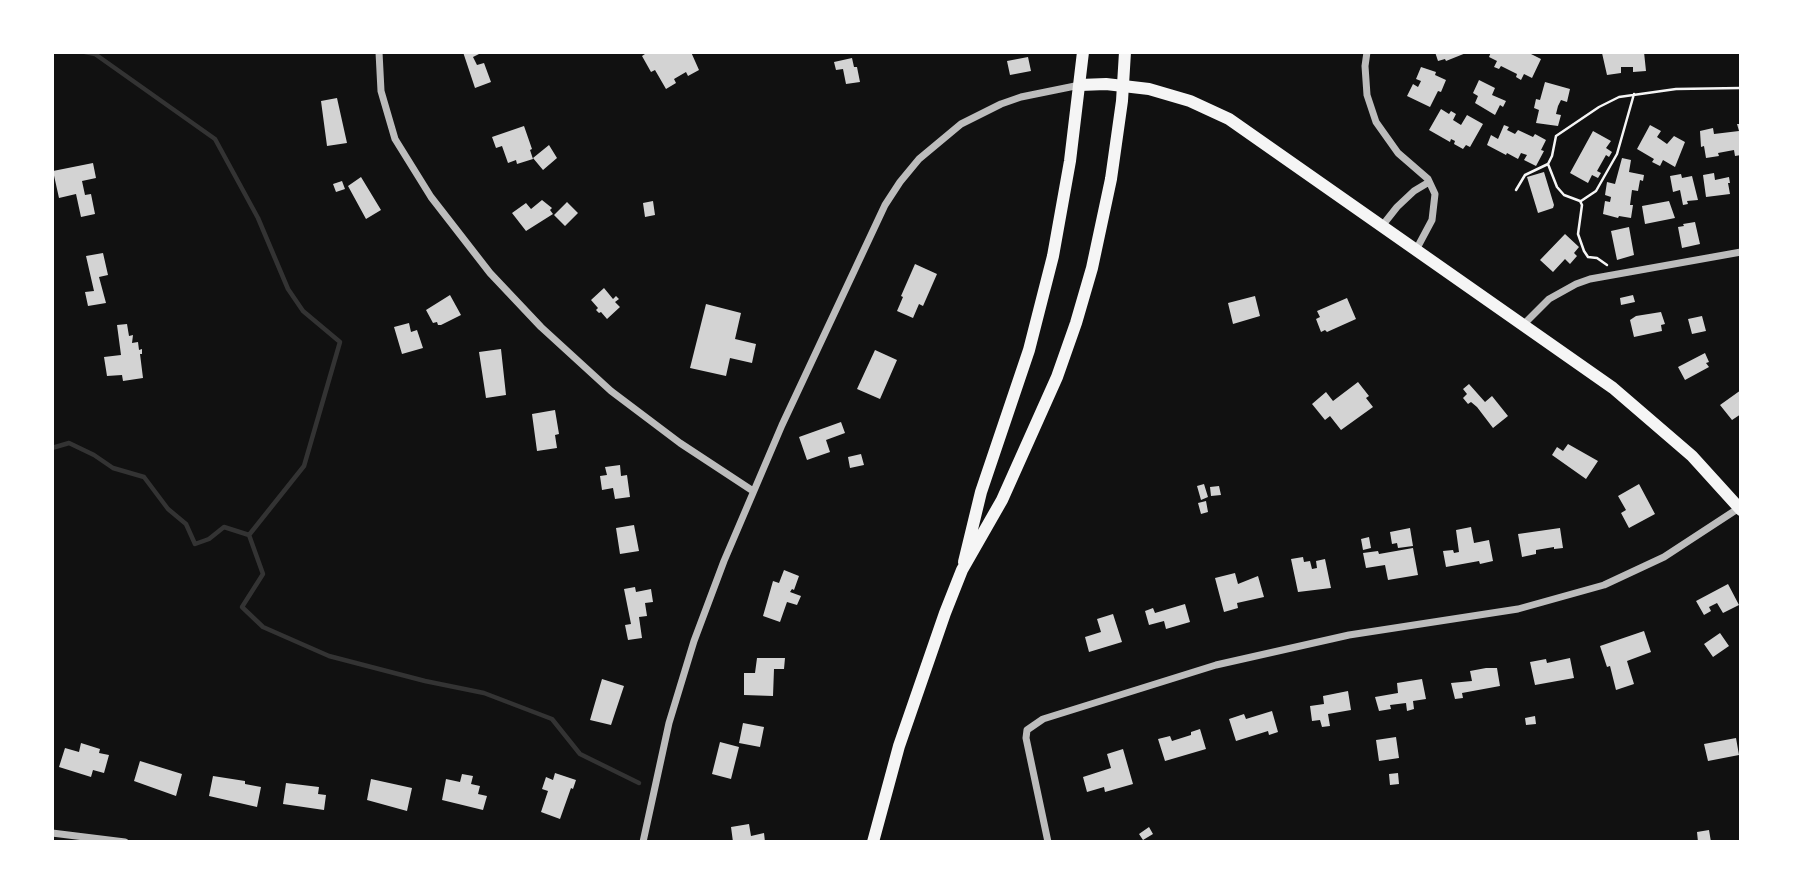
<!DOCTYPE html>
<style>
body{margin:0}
#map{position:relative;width:1793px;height:894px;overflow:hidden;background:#111;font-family:Lora,serif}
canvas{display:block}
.frame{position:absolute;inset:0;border:54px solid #fff;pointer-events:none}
</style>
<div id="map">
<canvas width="1793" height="894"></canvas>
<div class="frame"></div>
</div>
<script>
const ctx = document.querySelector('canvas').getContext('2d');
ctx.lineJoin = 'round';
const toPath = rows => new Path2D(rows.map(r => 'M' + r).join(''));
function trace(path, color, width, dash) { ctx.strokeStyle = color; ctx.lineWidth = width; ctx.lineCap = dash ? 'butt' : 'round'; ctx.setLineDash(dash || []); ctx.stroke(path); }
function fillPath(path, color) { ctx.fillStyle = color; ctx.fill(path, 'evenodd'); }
trace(toPath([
 [85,52,95,54,215,139,258,218,288,289,303,311,340,342,304,466,249,535,263,574,242,607,263,627,329,656,425,681,484,693,552,719,580,754,639,783],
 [52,448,69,443,94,455,113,468,144,477,168,509,186,524,195,544,209,539,224,527,249,535]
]), '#333', 4.5);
fillPath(toPath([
 [463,52,483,52,473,57,477,65,484,63,491,82,475,88],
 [648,52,691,52,699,70,688,76,686,72,674,79,676,83,666,89,655,70,651,72,642,56],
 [1435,52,1466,52,1466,53,1446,61,1445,59,1438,61],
 [1491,52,1527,52,1541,59,1532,78,1524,74,1521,80,1516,77,1517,74,1501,66,1499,69,1494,67,1497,61,1489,57],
 [1644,52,1646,71,1633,72,1633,67,1621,67,1621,73,1607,75,1602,53],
 [1028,57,1031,71,1010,75,1007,61],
 [852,58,854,67,857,67,860,82,846,84,843,69,836,70,834,62],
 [1421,67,1436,72,1435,75,1446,80,1441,92,1438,91,1430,107,1407,96,1413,84,1418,87,1421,81,1416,79],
 [1479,80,1495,88,1492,95,1506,101,1503,107,1500,105,1495,115,1475,103,1478,96,1473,93],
 [1545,82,1570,89,1567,102,1561,100,1558,106,1556,114,1561,115,1558,126,1536,123,1539,110,1534,108,1536,99,1540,100],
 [337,98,347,143,327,146,321,101],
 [1441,109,1449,114,1451,111,1456,114,1453,120,1461,125,1467,115,1483,124,1470,147,1466,145,1463,149,1454,144,1455,141,1451,139,1450,142,1429,130],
 [1737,124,1741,124,1741,155,1735,156,1734,150,1718,153,1719,156,1706,158,1704,146,1701,147,1700,131,1713,128,1714,134,1739,131],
 [1504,125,1509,127,1507,130,1515,134,1518,130,1533,137,1535,134,1546,140,1541,150,1544,151,1536,166,1524,160,1527,155,1521,153,1518,159,1507,153,1506,155,1487,145,1491,135,1498,139],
 [1650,125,1661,131,1657,137,1667,144,1674,136,1685,142,1675,167,1663,160,1660,166,1652,162,1654,159,1637,149],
 [524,126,532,149,530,150,533,159,517,164,516,160,508,163,502,146,496,148,492,137],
 [1593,131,1611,141,1606,148,1612,152,1609,157,1606,155,1597,171,1601,173,1598,178,1592,175,1588,183,1570,173],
 [549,145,557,158,543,170,533,158],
 [1622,158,1631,160,1629,172,1644,175,1643,181,1640,180,1638,191,1632,190,1630,205,1633,205,1631,218,1619,216,1618,218,1603,214,1605,201,1610,202,1611,197,1605,195,1607,182,1615,184],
 [93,163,96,178,82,181,85,195,91,194,95,214,81,217,76,194,59,198,53,171],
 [1544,172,1554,205,1553,208,1538,213,1527,177],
 [1714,173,1715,180,1729,177,1730,183,1728,183,1730,194,1706,197,1703,175],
 [1681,174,1682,178,1692,176,1698,200,1687,201,1688,204,1683,205,1680,190,1673,192,1670,176],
 [361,177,381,210,366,219,348,186],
 [342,181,345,189,336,192,333,184],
 [542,200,552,208,550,210,553,214,526,231,512,213,526,203,531,209],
 [653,201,655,215,645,217,643,203],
 [1669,201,1675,218,1645,224,1642,206],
 [567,202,578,213,565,226,554,215],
 [1695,222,1700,244,1682,248,1678,227,1684,226,1683,224],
 [1629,227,1634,255,1617,260,1611,231],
 [1565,234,1579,247,1574,253,1577,256,1570,264,1565,259,1553,272,1540,260],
 [103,253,108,275,99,277,106,303,88,306,85,292,94,291,86,256],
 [915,264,937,274,923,306,919,304,913,318,897,311,903,297,901,296],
 [604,288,613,299,616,296,619,299,615,302,620,307,607,319,601,312,599,313,596,310,598,308,591,300],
 [450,295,461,315,441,325,438,325,437,322,433,323,426,310],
 [1633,295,1635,302,1621,305,1620,298],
 [1255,296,1260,316,1233,324,1228,303],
 [1347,298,1356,319,1327,332,1325,330,1321,332,1316,319,1320,317,1317,311],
 [706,304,741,313,735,339,756,344,752,363,730,358,726,376,690,368],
 [1661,312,1665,324,1661,325,1662,331,1634,337,1630,320,1636,316],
 [1702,316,1706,331,1692,334,1688,319],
 [409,323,411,332,417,330,423,348,402,354,394,327],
 [127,324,129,336,133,335,132,343,138,342,139,350,142,349,142,354,140,354,143,378,123,381,122,375,107,376,104,357,121,355,117,325],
 [501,349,506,395,486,398,479,352],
 [875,350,897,360,880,399,857,389],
 [1705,353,1709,362,1706,363,1709,367,1685,380,1678,367],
 [1358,382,1369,396,1366,398,1373,407,1341,430,1330,416,1325,420,1312,404,1326,392,1333,401],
 [1469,384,1485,402,1492,396,1508,416,1493,428,1477,407,1471,402,1468,404,1463,398,1467,394,1463,389],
 [1741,390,1741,414,1732,420,1720,405],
 [555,410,559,434,555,435,557,448,537,451,532,414],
 [841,422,845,433,826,440,830,452,807,460,799,437],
 [1568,444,1598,461,1586,479,1552,455,1557,447,1563,451],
 [861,454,864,465,850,468,848,457],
 [620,465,621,476,627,475,630,497,615,499,613,488,602,490,600,476,607,475,605,467],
 [1204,484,1208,497,1201,500,1197,486],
 [1639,484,1655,514,1629,528,1621,513,1626,510,1618,496],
 [1219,486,1221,495,1211,496,1210,487],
 [1206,501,1208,512,1201,514,1198,503],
 [634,525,639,551,620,554,616,528],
 [1471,527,1474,543,1489,540,1493,561,1480,564,1479,561,1446,567,1443,551,1453,550,1454,553,1459,552,1456,530],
 [1410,528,1413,546,1398,548,1397,543,1392,544,1390,532],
 [1560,528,1563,548,1554,549,1554,547,1536,550,1536,554,1522,557,1518,534],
 [1369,537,1371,548,1363,550,1361,539],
 [1413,548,1418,575,1388,580,1385,565,1366,568,1363,553,1378,551,1379,554],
 [1303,557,1304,562,1310,561,1312,569,1317,568,1316,561,1325,559,1331,588,1298,592,1291,559],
 [784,570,799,576,794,590,792,589,790,592,801,596,797,605,787,602,780,622,763,616,773,581,779,583],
 [1235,573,1238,584,1258,576,1264,597,1237,603,1238,608,1224,612,1215,578],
 [1728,584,1739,605,1723,613,1717,603,1709,607,1711,611,1704,615,1696,601],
 [635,587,636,592,651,589,653,602,645,603,647,616,639,617,642,638,628,640,625,625,631,624,624,589],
 [1185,604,1190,622,1166,629,1164,621,1149,625,1145,611,1153,608,1155,613],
 [1113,614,1122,642,1089,652,1085,637,1101,632,1097,619],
 [1644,631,1651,652,1627,661,1634,684,1616,690,1610,666,1607,667,1600,646],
 [1720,633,1729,646,1713,657,1704,644],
 [757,658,785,658,784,669,774,669,773,696,744,695,744,673,755,673],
 [1570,658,1574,678,1535,685,1530,662,1546,659,1547,663],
 [1486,668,1497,668,1500,686,1462,693,1463,698,1455,699,1451,683,1472,681,1470,671],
 [602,679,624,686,611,725,590,720],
 [1422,679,1426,699,1413,701,1414,709,1407,711,1406,703,1390,705,1391,709,1379,711,1375,697,1398,693,1397,683],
 [1348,691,1351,710,1328,714,1330,726,1322,727,1320,720,1312,721,1310,706,1324,704,1323,696],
 [1272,711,1278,732,1269,735,1268,731,1236,741,1229,719,1244,714,1246,719],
 [1535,716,1536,724,1526,725,1525,718],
 [743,723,764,727,760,747,739,743],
 [1200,729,1206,749,1165,761,1158,739,1170,736,1172,741,1191,735,1191,732],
 [1396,737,1399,758,1379,761,1376,740],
 [1736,738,1739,755,1708,761,1704,744],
 [720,742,739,747,731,779,712,774],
 [81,743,100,749,99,753,109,755,104,773,93,770,91,777,59,767,65,748,79,752],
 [1123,749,1133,784,1105,792,1104,787,1087,792,1083,777,1111,768,1107,754],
 [140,761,182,774,176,796,134,781],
 [555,773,576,780,573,789,571,788,560,819,541,812,548,791,542,789,546,777,553,780],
 [1398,773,1399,784,1390,785,1389,774],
 [462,774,473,776,471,784,480,786,478,794,487,796,483,810,442,800,446,779,460,782],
 [213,776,245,781,245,784,261,787,257,807,209,796],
 [371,779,412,788,407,811,367,800],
 [286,783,319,787,318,794,326,795,324,810,283,804],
 [749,824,751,836,764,833,765,842,733,842,731,827],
 [1149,827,1153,834,1143,840,1139,834],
 [1709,830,1711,842,1698,842,1697,832]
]), '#d3d3d3');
trace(toPath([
 [1548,164,1557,187,1564,195,1580,201,1582,205,1578,234,1584,251,1588,257,1597,258,1607,265],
 [1516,190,1525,175,1548,164,1552,156,1556,136,1599,107,1619,97,1676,89,1741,88],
 [1581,201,1596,191,1617,154,1634,94]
]), '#f5f5f5', 2.5);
trace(toPath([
 [379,52,381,91,395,139,431,197,490,273,541,327,611,391,680,443,753,491],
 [1367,52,1365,66,1367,95,1376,122,1398,153,1428,179,1435,194,1432,220,1416,250],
 [1382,226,1397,207,1414,191,1429,182],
 [1523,325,1549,299,1576,284,1590,279,1741,252],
 [52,833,125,842],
 [643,842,669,723,694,641,724,561,782,425,885,205,900,182,919,159,961,124,1001,104,1021,97,1080,85],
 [1048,842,1026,738,1027,730,1043,719,1216,665,1349,635,1518,609,1604,585,1664,557,1739,508]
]), '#bcbcbc', 7);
trace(toPath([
 [1080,85,1106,84,1149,89,1190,101,1229,119,1613,388,1692,456,1741,510]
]), '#f5f5f5', 12);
trace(toPath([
 [964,562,981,492,1029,350,1053,256,1070,161,1083,52],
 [873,842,899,746,945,613,962,570,1002,500,1057,377,1076,323,1092,268,1111,179,1122,101,1125,52]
]), '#f5f5f5', 12);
</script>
